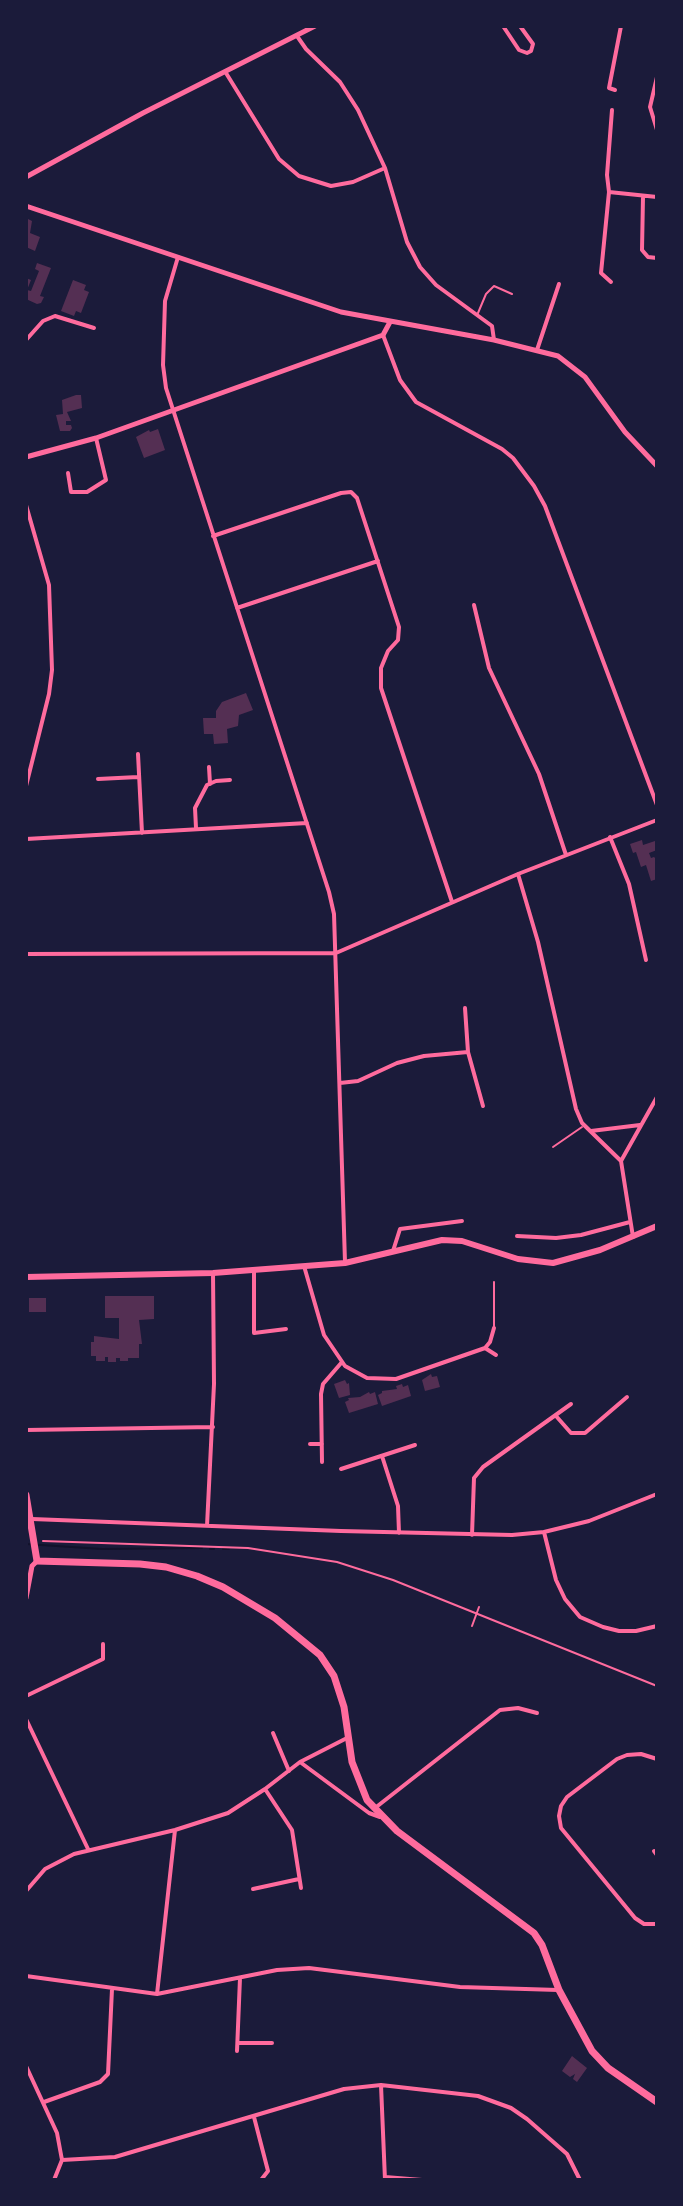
<!DOCTYPE html>
<style>
body{margin:0}
#map{position:relative;width:683px;height:2206px;overflow:hidden;background:#1b1b3a;font-family:"Source Sans 3",sans-serif}
canvas{display:block}
.frame{position:absolute;inset:0;border:28px solid #1b1b3a;pointer-events:none}
</style>
<div id="map">
<canvas width="683" height="2206"></canvas>
<div class="frame"></div>
</div>
<script>
const ctx = document.querySelector('canvas').getContext('2d');
ctx.lineJoin = 'round';
const toPath = rows => new Path2D(rows.map(r => 'M' + r).join(''));
function trace(path, color, width, dash) { ctx.strokeStyle = color; ctx.lineWidth = width; ctx.lineCap = dash ? 'butt' : 'round'; ctx.setLineDash(dash || []); ctx.stroke(path); }
function fillPath(path, color) { ctx.fillStyle = color; ctx.fill(path, 'evenodd'); }
trace(toPath([
 [26,1544,102,1549,202,1548],
 [210,1549,214,1549],
 [223,1549,229,1549]
]), '#12122b', 2);
fillPath(toPath([
 [26,218,32,221,30,233,40,237,35,251,26,247],
 [37,263,51,268,40,296,44,297,41,303,37,304,26,299,26,278,31,280,27,290,31,291,39,271,35,269],
 [73,280,86,285,84,290,89,292,81,313,76,311,74,316,61,311],
 [76,395,81,395,82,408,67,412,71,421,66,421,66,425,71,425,72,428,70,431,60,431,56,415,63,414,62,400],
 [158,429,165,450,144,458,136,437,149,430,150,432],
 [246,693,253,710,239,715,238,726,227,729,228,743,214,744,213,734,204,734,203,718,216,718,216,711,222,702],
 [642,840,643,845,655,841,657,847,657,850,649,853,651,858,654,857,657,860,657,879,651,881,646,865,641,867,636,852,633,853,630,844],
 [105,1296,154,1296,154,1319,139,1320,142,1344,139,1344,139,1358,128,1358,128,1361,120,1361,120,1358,116,1358,116,1362,108,1362,108,1357,105,1357,105,1361,96,1361,96,1356,91,1356,91,1342,94,1342,94,1336,119,1339,119,1318,105,1318],
 [29,1298,46,1298,46,1312,29,1312],
 [431,1374,432,1377,437,1376,440,1387,425,1391,422,1380],
 [345,1380,347,1384,349,1383,350,1395,339,1398,334,1384],
 [402,1384,403,1387,408,1385,411,1396,382,1406,378,1395,382,1393,382,1391,397,1389,396,1386],
 [369,1392,370,1394,375,1392,378,1404,349,1413,345,1402,349,1400,348,1398,360,1397],
 [572,2056,587,2068,577,2082,573,2079,575,2074,570,2077,562,2071]
]), '#542f53');
trace(toPath([
 [26,1298,26,1285],
 [43,1541,248,1548,337,1562,393,1580,657,1686],
 [472,1626,479,1607]
]), '#ff6b9d', 2);
trace(toPath([
 [478,313,486,294,494,286,512,294],
 [553,1147,582,1127],
 [494,1328,494,1282]
]), '#ff6b9d', 2);
trace(toPath([
 [503,26,519,50,527,53,531,51,533,44,520,26],
 [297,36,306,49,340,82,358,110,385,168,407,242,420,267,436,285,492,326,494,340],
 [226,73,279,159,299,176,331,186,353,182,385,168],
 [657,77,650,107,657,130],
 [615,90,609,88,621,26],
 [612,110,607,175,609,192,657,197],
 [609,192,601,273,611,282],
 [643,197,642,250,648,257,657,258],
 [178,257,165,301,163,365,166,388,329,892,334,914,345,1262],
 [383,335,400,380,416,402,502,449,513,458,534,486,545,506,657,805],
 [26,340,43,321,55,316,94,328],
 [537,350,559,284],
 [68,473,71,492,87,492,106,480,96,438],
 [26,505,49,585,52,670,49,694,26,786],
 [213,536,341,493,351,492,357,498,399,627,398,640,388,651,381,668,381,688,452,902],
 [474,605,489,668,539,774,566,855],
 [237,608,378,561],
 [138,754,142,833],
 [209,767,210,784],
 [98,779,138,777],
 [196,828,195,808,207,785,216,781,230,780],
 [610,837,629,884,646,960],
 [26,839,307,823],
 [518,874,538,942,576,1109,582,1123,621,1161],
 [26,954,336,953,518,874,657,820],
 [465,1008,468,1052,483,1106],
 [340,1083,358,1081,397,1063,424,1056,468,1052],
 [591,1131,640,1125],
 [517,1236,556,1238,581,1235,630,1222],
 [633,1237,621,1161,657,1097],
 [393,1251,400,1229,462,1221],
 [304,1266,324,1335,345,1366,367,1378,396,1379,485,1348,490,1342,494,1328],
 [254,1270,254,1333,286,1329],
 [485,1348,496,1355],
 [556,1416,571,1433,585,1433,627,1397],
 [26,1430,213,1427],
 [310,1444,322,1444],
 [382,1456,398,1506,399,1533],
 [322,1462,321,1394,323,1384,342,1362],
 [341,1469,415,1445],
 [32,1519,341,1531,512,1535,544,1532,589,1521,657,1494],
 [207,1526,214,1384,213,1273],
 [544,1532,556,1580,565,1599,580,1617,603,1627,619,1631,636,1631,657,1626],
 [472,1535,474,1478,483,1467,571,1404],
 [26,1696,103,1659,103,1644],
 [26,1719,88,1849],
 [273,1733,289,1771],
 [657,1759,641,1754,627,1755,617,1759,567,1797,561,1806,559,1816,561,1828,635,1918,644,1924,657,1924],
 [300,1762,369,1813,380,1817],
 [265,1789,292,1830,301,1888],
 [375,1808,500,1710,518,1708,537,1713],
 [654,1851,657,1855],
 [253,1889,299,1879],
 [26,1891,45,1869,74,1854,175,1830,228,1813,265,1789,300,1762,347,1738],
 [26,1976,157,1994,277,1970,309,1968,460,1987,558,1990],
 [157,1994,175,1830],
 [238,2043,272,2043],
 [237,2051,240,1978],
 [26,2066,57,2133,62,2160,54,2180],
 [381,2085,385,2180],
 [44,2102,100,2082,108,2074,112,1989],
 [254,2117,268,2171,261,2180],
 [62,2160,115,2157,344,2089,381,2085,478,2096,511,2108,527,2119,567,2154,580,2180],
 [385,2177,422,2180]
]), '#ff6b9d', 4);
trace(toPath([
 [26,177,143,113,315,26],
 [26,206,341,312,494,340,558,356,585,377,625,432,657,466],
 [26,457,96,438,383,335,390,322],
 [26,1598,32,1566,37,1561]
]), '#ff6b9d', 5);
trace(toPath([
 [26,1277,213,1273,345,1263,442,1240,462,1241,518,1259,553,1263,600,1250,657,1226]
]), '#ff6b9d', 6);
trace(toPath([
 [26,1495,37,1561,140,1564,166,1567,197,1576,223,1587,275,1618,320,1655,334,1676,344,1707,352,1762,367,1800,397,1831,534,1933,542,1945,559,1990,592,2051,608,2068,657,2102]
]), '#ff6b9d', 7);
</script>
